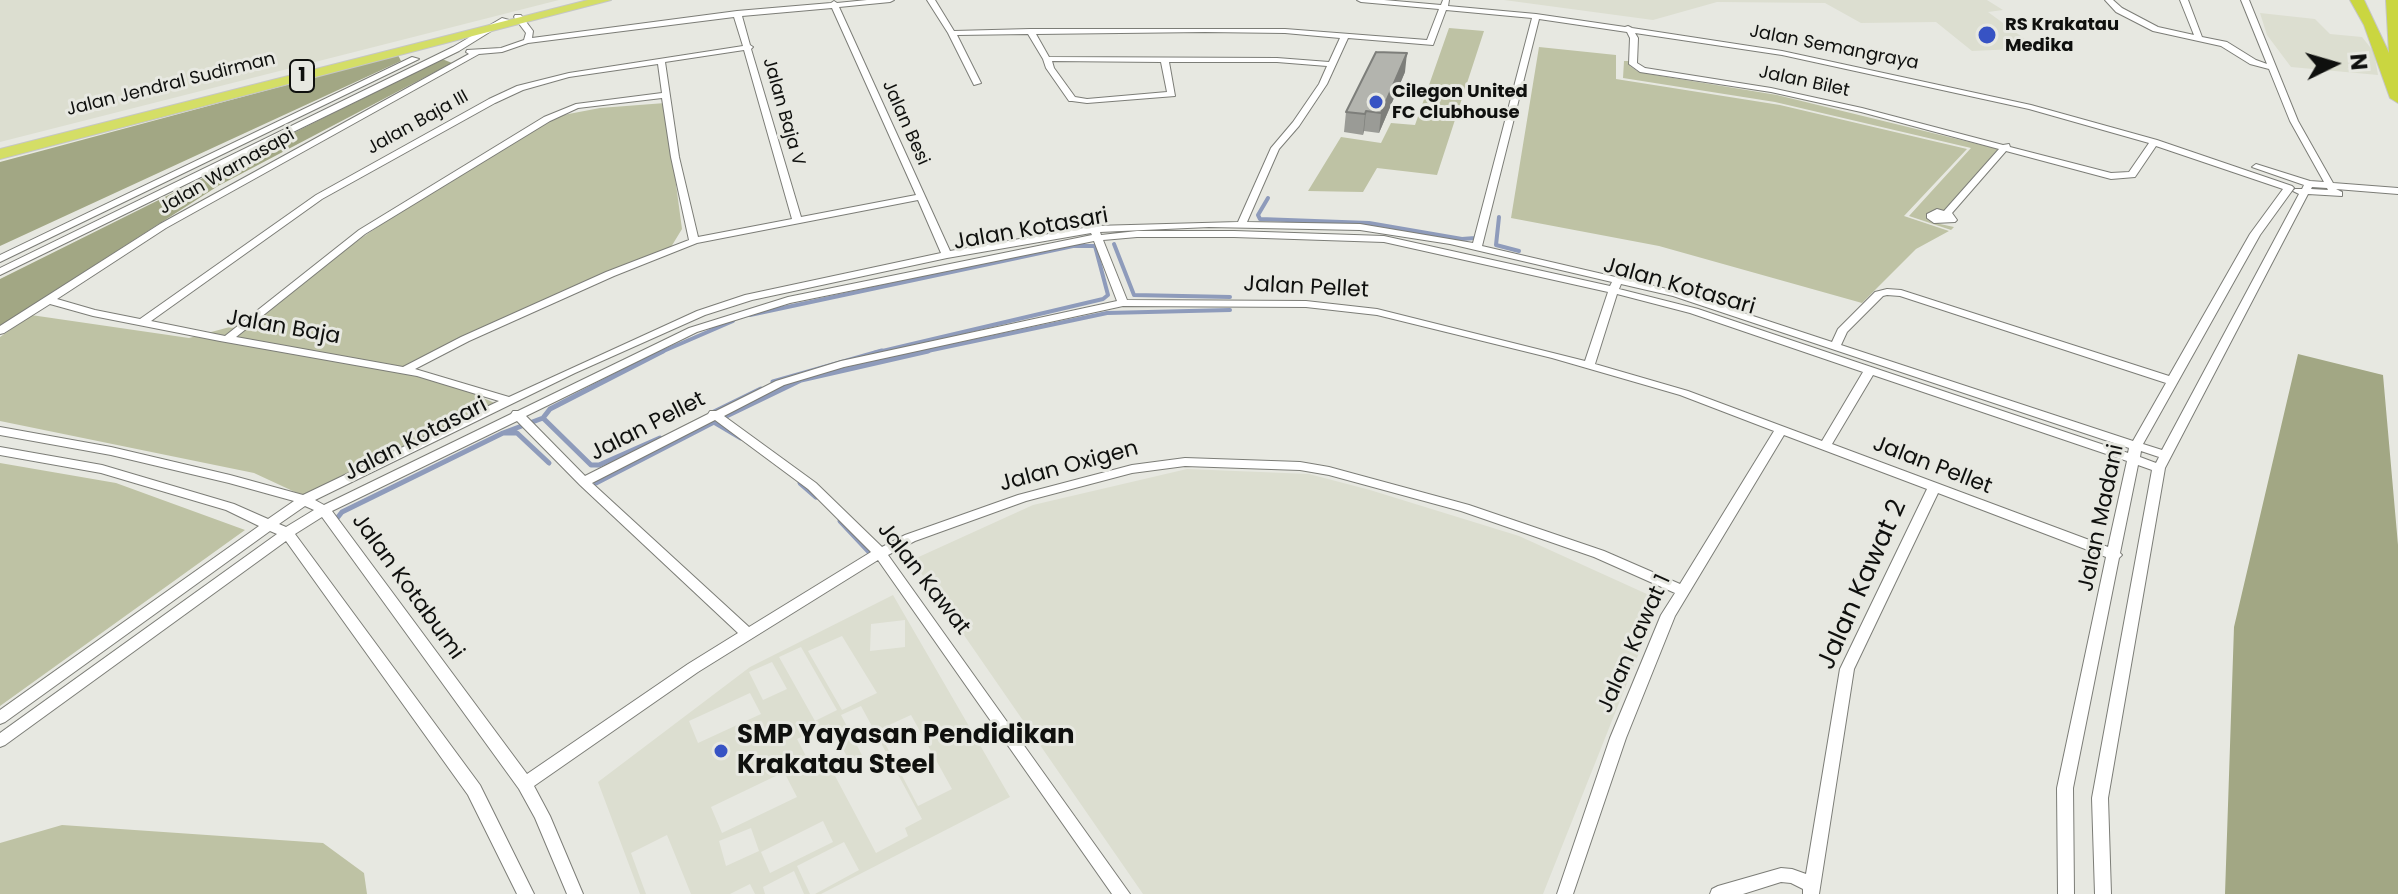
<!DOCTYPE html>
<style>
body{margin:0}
#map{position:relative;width:2398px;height:894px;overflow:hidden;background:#e7e8e1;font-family:Poppins,sans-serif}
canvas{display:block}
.north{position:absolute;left:2294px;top:24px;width:80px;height:80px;-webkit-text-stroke:6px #e7e8e1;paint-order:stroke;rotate:85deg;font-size:22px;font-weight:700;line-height:32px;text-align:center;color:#0f100e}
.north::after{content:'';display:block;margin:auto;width:28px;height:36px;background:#0f100e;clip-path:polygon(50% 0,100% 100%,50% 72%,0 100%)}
</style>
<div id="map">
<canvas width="2398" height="894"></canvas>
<div class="north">N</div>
</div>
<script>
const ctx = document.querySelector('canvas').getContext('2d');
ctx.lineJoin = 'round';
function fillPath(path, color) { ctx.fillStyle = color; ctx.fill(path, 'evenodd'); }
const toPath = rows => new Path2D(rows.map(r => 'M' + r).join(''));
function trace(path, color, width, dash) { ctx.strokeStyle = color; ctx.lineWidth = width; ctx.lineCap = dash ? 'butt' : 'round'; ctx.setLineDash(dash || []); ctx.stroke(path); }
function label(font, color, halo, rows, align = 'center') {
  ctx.font = font + ' Poppins,sans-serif'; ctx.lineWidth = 6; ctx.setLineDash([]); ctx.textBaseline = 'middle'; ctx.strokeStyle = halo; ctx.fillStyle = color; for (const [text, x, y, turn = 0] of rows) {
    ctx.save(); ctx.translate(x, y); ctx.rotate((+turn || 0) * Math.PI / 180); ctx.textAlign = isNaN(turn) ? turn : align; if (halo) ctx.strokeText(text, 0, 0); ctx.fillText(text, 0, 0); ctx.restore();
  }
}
fillPath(toPath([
 [0,0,559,0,0,142],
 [1504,0,1987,0,2003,10,1988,12,2037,48,1972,51,1936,22,1861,23,1825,3,1717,2,1653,20],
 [2260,13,2315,19,2330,34,2362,37,2374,52,2378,75,2291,67,2267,35],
 [1187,469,1309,474,1370,490,1519,536,1660,600,1543,894,1143,894,912,560,1033,505],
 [893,595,1010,797,821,894,815,894,859,870,844,842,797,866,810,894,804,894,794,871,763,887,765,894,755,894,750,884,730,894,691,894,667,835,631,853,646,894,640,894,598,782,750,667],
 [905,620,905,647,870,651,871,624],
 [842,636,877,693,842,710,808,651],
 [801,647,837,710,815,721,779,657],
 [772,662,787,689,763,700,749,672],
 [750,693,761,714,698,743,689,721],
 [861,706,922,819,905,828,908,836,876,853,834,774,864,759,841,715],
 [911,715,952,789,918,806,878,730],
 [829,724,849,760,816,775,797,739],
 [784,772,797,797,722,833,711,807],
 [823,821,833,842,770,873,761,852],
 [751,828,759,851,726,866,719,841]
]), '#dcded0');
fillPath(toPath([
 [1449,28,1484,31,1437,175,1377,168,1363,192,1308,191,1341,137,1381,143,1391,123,1415,125],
 [1539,47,1616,55,1616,79,1780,105,1967,149,1904,216,1949,231,1916,249,1862,303,1659,246,1511,218],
 [1624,61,1630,61,1630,66,1637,71,1649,74,1777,95,1998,149,1942,213,1932,218,1940,224,1954,227,1951,230,1909,216,1971,148,1775,102,1623,78],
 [665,103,682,229,671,247,411,366,497,404,310,499,254,473,0,421,0,337,31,315,189,338,252,321,335,256,442,183,558,116,600,108],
 [0,463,116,483,245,530,0,706],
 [62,825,323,843,364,873,367,894,0,894,0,843]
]), '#bec2a4');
fillPath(toPath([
 [398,55,401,61,0,246,0,162],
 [442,59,452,63,218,186,0,326,0,279],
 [2298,354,2383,375,2398,545,2398,894,2225,894,2234,627]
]), '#a2a784');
trace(toPath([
 [1268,198,1258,215,1260,219,1369,223,1462,239,1475,238,1478,233],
 [1499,217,1496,245,1519,251],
 [1114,244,1134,295,1230,297],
 [750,315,1073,246,1095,246,1108,295,1103,299,874,353],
 [659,353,733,321],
 [918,353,1107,313,1230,310]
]), '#8e9bbb', 4);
trace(toPath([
 [773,382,882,351],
 [712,413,761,389],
 [543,418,591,465,599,465,660,438],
 [714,422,801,380,928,351],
 [503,433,543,418,550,409,663,351],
 [596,483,714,422,741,438],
 [800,483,816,497],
 [840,521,870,553],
 [334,522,342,512,503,433,517,433,549,463]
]), '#8e9bbb', 5);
const minor = toPath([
 [867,0,894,0,890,2,839,7,950,251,1095,226,1238,222,1271,148,1293,122,1319,84,1327,66,1277,62,1169,62,1175,96,1087,103,1072,101,1069,101,1046,68,1043,59,1028,34,957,35,981,83,974,85,948,33,927,0,935,0,954,31,1030,29,1285,29,1427,40,1439,9,1361,2,1357,0,1384,0,1441,5,1443,0,1449,0,1448,6,1536,14,1625,27,1628,26,1632,28,1782,51,2031,105,2157,140,2292,186,2294,188,2260,235,2143,444,2162,450,2299,194,2293,191,2295,189,2302,189,2304,185,2252,167,2256,164,2310,181,2324,182,2290,121,2269,69,2250,64,2221,46,2153,31,2116,12,2105,0,2113,0,2122,8,2158,27,2194,35,2180,0,2188,0,2202,37,2227,42,2256,60,2267,64,2241,0,2249,0,2298,121,2333,183,2398,188,2398,194,2336,189,2342,192,2342,196,2308,194,2165,468,2108,798,2111,894,2095,894,2092,798,2152,470,2138,465,2120,553,2122,555,2119,558,2073,788,2074,894,2058,894,2057,788,2106,557,1938,493,1854,669,1819,894,1803,894,1803,889,1791,883,1781,882,1743,894,1710,894,1712,889,1718,886,1781,868,1792,869,1806,874,1840,669,1927,489,1784,435,1675,616,1626,738,1573,894,1557,894,1610,738,1661,615,1675,593,1594,557,1461,511,1329,475,1300,470,1185,466,1132,473,1026,501,915,541,888,555,1130,894,1112,894,878,560,698,672,534,786,550,816,583,894,567,894,535,818,519,789,322,517,295,534,480,785,534,894,517,894,468,795,286,541,5,745,0,747,0,733,277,534,270,531,5,722,0,724,0,710,259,526,226,510,101,473,0,455,0,447,102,465,234,504,268,519,294,501,229,483,111,455,0,435,0,427,111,447,230,475,303,495,499,401,417,376,220,341,93,316,50,304,4,333,0,334,0,326,160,224,469,54,466,52,467,50,501,48,524,40,526,33,514,17,515,15,521,15,533,31,532,38,737,11,831,3,834,1,837,3,867,0],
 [832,8,916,195,801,217,751,49,753,47,750,45,742,16,832,8],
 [1446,10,1532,18,1473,243,1360,224,1247,222,1279,149,1299,126,1327,84,1348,38,1433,45,1446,10],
 [734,17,743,46,569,73,517,86,489,99,316,195,140,319,95,310,57,299,166,228,479,54,502,52,528,43,734,17],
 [1539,19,1627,32,1630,38,1629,64,1640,72,1771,92,1861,112,1999,149,1944,211,1937,209,1927,214,1927,218,1934,223,1955,222,1957,220,1952,213,2006,151,2111,179,2135,177,2156,146,2283,189,2250,234,2169,376,1901,290,1887,289,1875,292,1838,329,1832,342,1680,292,1482,246,1539,19],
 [1205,32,1285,33,1340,38,1329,62,1277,58,1049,57,1036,34,1205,32],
 [1635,33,1782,55,2029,109,2149,143,2129,172,2111,173,2010,147,2009,144,2003,145,1862,108,1771,88,1645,68,1637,63,1638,38,1635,33],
 [744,50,792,219,698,237,679,157,665,62,744,50],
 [1052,61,1161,62,1167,92,1087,99,1075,97,1054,68,1052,61],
 [658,64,662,93,576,104,544,117,359,230,225,336,151,321,322,199,495,103,523,90,569,77,658,64],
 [662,98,671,157,689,240,606,272,461,337,403,367,236,337,365,234,550,121,578,108,662,98],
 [2312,187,2327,188,2328,190,2311,189,2312,187],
 [918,200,941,253,745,295,697,311,509,397,415,369,469,341,614,276,697,243,918,200],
 [1209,227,1360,230,1450,244,1612,282,1610,286,1384,236,1234,231,1137,231,1101,235,1100,232,1209,227],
 [1091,233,1092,235,788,297,689,328,518,411,513,411,511,414,324,505,315,500,575,373,705,315,752,300,947,258,1091,233],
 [1137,237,1234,237,1384,242,1608,292,1585,361,1377,309,1306,301,1127,300,1103,240,1137,237],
 [1094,241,1117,301,841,361,776,381,716,411,710,411,708,414,585,476,526,416,697,332,790,303,1094,241],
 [1621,284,1673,296,2129,448,2128,453,1698,309,1619,289,1621,284],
 [1617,294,1690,313,1863,372,1822,441,1688,391,1595,364,1617,294],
 [1887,295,1900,296,2166,383,2133,441,1841,345,1847,332,1883,296,1887,295],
 [1123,306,1306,307,1377,315,1552,358,1680,395,1774,431,1680,584,1604,551,1469,505,1329,467,1300,462,1185,458,1132,465,1018,495,905,535,882,547,816,483,724,416,784,385,844,367,1123,306],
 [1873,375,2127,461,2108,547,1832,444,1873,375],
 [715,420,808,489,871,552,749,627,592,483,715,420],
 [517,421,580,485,738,633,688,664,527,774,332,511,517,421],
 [2141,451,2159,457,2156,463,2140,457,2141,451],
 [305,506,314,510,286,527,279,524,305,506],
 [502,18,509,20,459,51,0,275,0,268,453,47,502,18],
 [412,57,419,59,0,262,0,255,412,57]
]);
const trunk = toPath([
 [588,0,611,0,0,159,0,149,588,0]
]);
const motorway = toPath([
 [2350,0,2364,0,2389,53,2386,0,2398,0,2398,103,2390,98,2364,25,2350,0]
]);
trace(minor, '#7c7d77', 2);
trace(trunk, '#c5c6c5', 2);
trace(motorway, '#c5c6c5', 2);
fillPath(minor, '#fff');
fillPath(trunk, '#d4de66');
fillPath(motorway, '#cad640');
fillPath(toPath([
 [1405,72,1379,133,1364,131,1363,135,1344,132,1346,112]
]), '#9a9b96');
fillPath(toPath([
 [1407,53,1405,72,1379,133,1381,113],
 [1366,111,1364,131,1363,135,1365,114]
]), '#7d7e7a');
const building = toPath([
 [1376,52,1407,53,1381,113,1366,111,1365,114,1346,112,1376,52]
]);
fillPath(building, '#b3b4ae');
trace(building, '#7d7e7a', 2);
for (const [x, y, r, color] of [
 [1987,35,10,"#3753c4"],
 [1376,102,8,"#3753c4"],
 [721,751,8,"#3753c4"]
]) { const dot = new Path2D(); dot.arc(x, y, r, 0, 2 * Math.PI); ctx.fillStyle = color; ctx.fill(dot); trace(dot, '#e7e8e1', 3); }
label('bold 18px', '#0f100e', '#e7e8e1', [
 ["RS Krakatau",2005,25],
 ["Medika",2005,46],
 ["Cilegon United",1392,92],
 ["FC Clubhouse",1392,113]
], 'left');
label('18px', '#0f100e', '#e7e8e1', [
 ["Jalan Semangraya",1834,48,11],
 ["Jalan Bilet",1804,82,12],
 ["Jalan Jendral Sudirman",171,85,-14],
 ["Jalan Baja V",783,112,74],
 ["Jalan Baja III",418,123,-29],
 ["Jalan Besi",905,123,66],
 ["Jalan Warnasapi",227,172,-30]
]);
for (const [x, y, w] of [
 [302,76,24]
]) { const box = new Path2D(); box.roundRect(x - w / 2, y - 16, w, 32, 6); ctx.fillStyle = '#e7e8e1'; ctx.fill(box); trace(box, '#0f100e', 2); }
label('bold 20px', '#0f100e', null, [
 ["1",302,76]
]);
label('22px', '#0f100e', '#e7e8e1', [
 ["Jalan Kotasari",1031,230,-10],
 ["Jalan Kotasari",1679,287,16],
 ["Jalan Pellet",1306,288,3],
 ["Jalan Baja",283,328,10],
 ["Jalan Pellet",648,427,-27],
 ["Jalan Kotasari",416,440,-27],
 ["Jalan Pellet",1932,466,21],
 ["Jalan Oxigen",1069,467,-15],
 ["Jalan Madani",2102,518,-78],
 ["Jalan Kawat",923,579,52],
 ["Jalan Kotabumi",407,587,54],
 ["Jalan Kawat 1",1635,644,-66]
]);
label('26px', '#0f100e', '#e7e8e1', [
 ["Jalan Kawat 2",1863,585,-66]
]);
label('bold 26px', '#0f100e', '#e7e8e1', [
 ["SMP Yayasan Pendidikan",737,736],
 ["Krakatau Steel",737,766]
], 'left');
</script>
